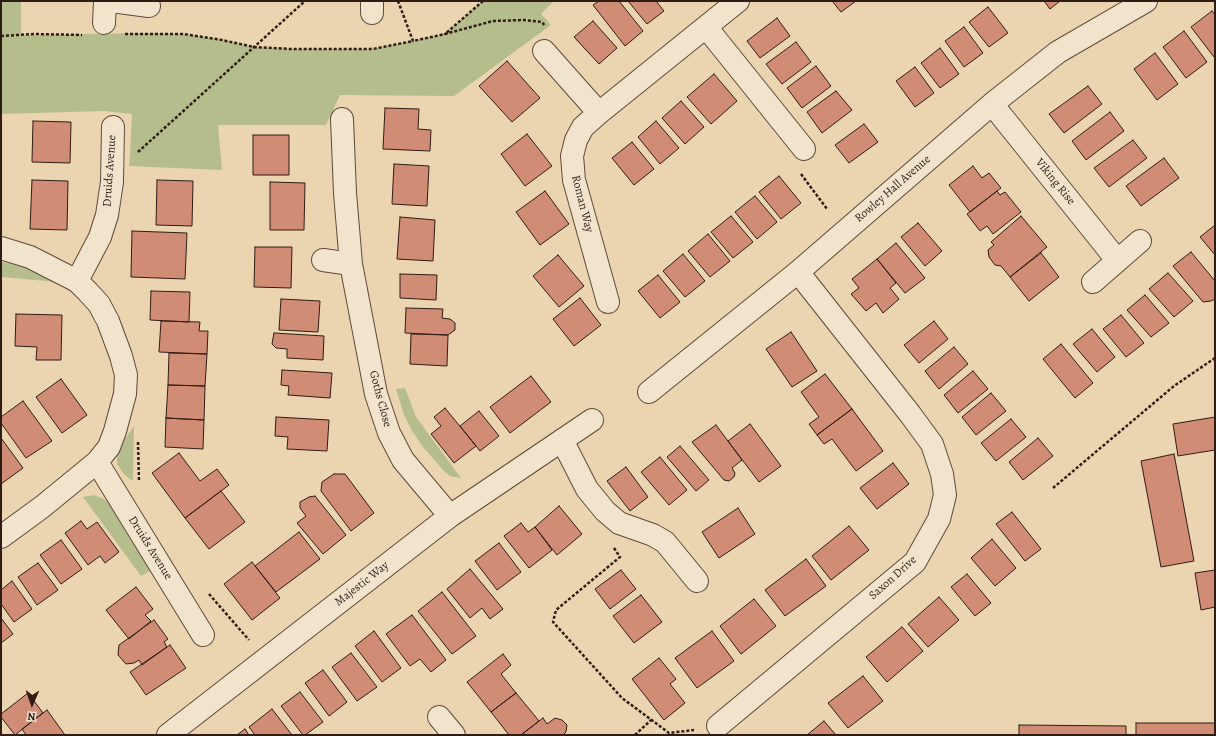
<!DOCTYPE html>
<style>
body{margin:0}
#map{position:relative;width:1216px;height:736px;overflow:hidden;background:#ebd4b0;font-family:Alegreya,serif}
canvas{display:block}
.frame{position:absolute;inset:0;border:2px solid #2f1c15;pointer-events:none}
.north{position:absolute;left:12px;top:684px;width:40px;height:40px;-webkit-text-stroke:3px #f2e3cc;paint-order:stroke;rotate:182deg;font-size:11px;font-weight:700;line-height:16px;text-align:center;color:#2f1c15}
.north::after{content:'';display:block;margin:auto;width:14px;height:18px;background:#2f1c15;clip-path:polygon(50% 0,100% 100%,50% 72%,0 100%)}
</style>
<div id="map">
<canvas width="1216" height="736"></canvas>
<div class="frame"></div>
<div class="north">N</div>
</div>
<script>
const ctx = document.querySelector('canvas').getContext('2d');
ctx.lineJoin = 'round';
function fillPath(path, color) { ctx.fillStyle = color; ctx.fill(path, 'evenodd'); }
const toPath = rows => new Path2D(rows.map(r => 'M' + r).join(''));
function trace(path, color, width, dash) { ctx.strokeStyle = color; ctx.lineWidth = width; ctx.lineCap = dash ? 'butt' : 'round'; ctx.setLineDash(dash || []); ctx.stroke(path); }
function label(font, color, halo, rows, align = 'center') {
  ctx.font = font + ' Alegreya,serif'; ctx.lineWidth = 3; ctx.setLineDash([]); ctx.textBaseline = 'middle'; ctx.strokeStyle = halo; ctx.fillStyle = color; for (const [text, x, y, turn = 0] of rows) {
    ctx.save(); ctx.translate(x, y); ctx.rotate((+turn || 0) * Math.PI / 180); ctx.textAlign = isNaN(turn) ? turn : align; if (halo) ctx.strokeText(text, 0, 0); ctx.fillText(text, 0, 0); ctx.restore();
  }
}
fillPath(toPath([
 [1,1,21,1,21,35,145,33,184,34,222,40,254,47,291,49,373,49,445,34,483,1,554,1,541,14,551,25,454,96,340,95,326,125,218,125,222,170,129,166,130,156,132,114,104,111,1,114],
 [4,262,18,264,57,282,1,277,1,263],
 [405,388,416,417,461,478,450,476,444,471,423,447,412,431,404,415,396,389],
 [134,426,133,481,124,474,117,464,117,450],
 [94,495,104,499,116,510,150,571,141,576,83,497]
]), '#b6bd8c');
const building = toPath([
 [599,1,619,1,643,31,625,46,593,5,599,1],
 [628,1,656,1,664,11,647,24,628,1],
 [832,1,856,1,841,12,832,1],
 [1044,1,1060,1,1050,9,1044,1],
 [988,7,1008,33,989,47,969,22,988,7],
 [1212,11,1215,15,1215,56,1214,57,1191,27,1212,11],
 [777,18,790,36,760,58,747,41,777,18],
 [593,21,617,48,599,64,574,37,593,21],
 [964,27,983,53,964,67,945,41,964,27],
 [1184,31,1207,62,1186,78,1163,47,1184,31],
 [796,42,811,62,782,84,766,64,796,42],
 [940,48,959,74,940,88,921,63,940,48],
 [1155,53,1178,84,1157,100,1134,69,1155,53],
 [507,61,540,98,512,122,479,86,507,61],
 [816,66,831,86,802,108,787,88,816,66],
 [915,67,934,93,915,107,896,81,915,67],
 [714,74,737,101,711,124,687,97,714,74],
 [1088,86,1102,104,1064,133,1049,114,1088,86],
 [836,91,852,110,822,133,807,112,836,91],
 [681,101,704,127,685,144,662,118,681,101],
 [385,108,419,109,418,129,431,130,430,151,383,149,385,108],
 [1110,112,1124,131,1086,160,1072,141,1110,112],
 [33,121,71,122,70,163,32,162,33,121],
 [656,121,679,148,660,164,638,137,656,121],
 [864,124,878,142,849,163,835,145,864,124],
 [527,134,552,166,525,186,501,154,527,134],
 [253,135,289,135,289,175,253,175,253,135],
 [1133,140,1147,158,1109,187,1094,168,1133,140],
 [632,142,654,169,634,185,612,158,632,142],
 [1164,158,1179,178,1141,206,1126,186,1164,158],
 [394,164,429,166,427,206,392,204,394,164],
 [973,166,982,178,989,173,1001,188,970,212,949,185,973,166],
 [779,176,801,203,781,219,759,192,779,176],
 [32,180,68,181,67,230,30,229,32,180],
 [157,180,193,181,192,226,156,225,157,180],
 [270,182,305,183,304,230,270,230,270,182],
 [545,191,569,224,540,245,516,212,545,191],
 [997,191,1000,195,1005,192,1021,212,993,234,987,226,980,231,967,214,997,191],
 [755,196,777,222,757,239,735,212,755,196],
 [731,216,753,242,733,258,711,232,731,216],
 [1021,216,1047,247,1010,277,1001,266,995,265,989,257,988,250,994,245,991,242,1021,216],
 [400,217,435,220,433,261,397,259,400,217],
 [918,223,942,251,925,266,901,237,918,223],
 [1215,225,1215,255,1200,237,1215,225],
 [132,231,187,233,185,279,131,277,132,231],
 [708,234,730,261,710,277,688,251,708,234],
 [896,243,925,278,905,293,877,259,896,243],
 [255,247,292,247,291,288,254,287,255,247],
 [1191,252,1215,281,1215,299,1211,301,1203,302,1173,266,1191,252],
 [1041,253,1059,277,1029,301,1010,277,1041,253],
 [683,254,705,281,685,297,663,271,683,254],
 [558,255,584,286,559,307,533,276,558,255],
 [877,259,896,283,890,288,899,299,883,313,876,303,866,311,851,294,859,288,852,279,877,259],
 [1168,273,1193,301,1174,317,1149,289,1168,273],
 [400,274,437,275,436,300,400,298,400,274],
 [658,275,680,302,660,318,638,291,658,275],
 [151,291,190,292,189,322,150,320,151,291],
 [1145,295,1169,323,1151,337,1127,310,1145,295],
 [580,298,601,325,574,346,553,319,580,298],
 [281,299,320,301,318,332,279,330,281,299],
 [406,308,443,309,442,318,450,319,455,323,455,330,448,335,405,333,406,308],
 [16,314,62,315,61,360,36,360,37,347,15,346,16,314],
 [1121,315,1144,343,1126,357,1103,329,1121,315],
 [161,321,200,322,199,331,208,331,207,354,159,352,161,321],
 [934,321,948,339,919,363,904,345,934,321],
 [1092,329,1115,357,1097,372,1073,344,1092,329],
 [791,332,817,371,792,387,766,349,791,332],
 [274,333,324,336,323,360,287,358,287,349,276,348,272,344,274,333],
 [411,334,448,335,447,366,410,364,411,334],
 [1061,344,1093,383,1075,398,1043,359,1061,344],
 [954,347,968,364,939,389,925,371,954,347],
 [169,353,207,354,205,386,168,385,169,353],
 [282,370,332,373,330,398,288,395,289,386,281,385,282,370],
 [973,371,988,389,958,413,944,395,973,371],
 [825,374,852,409,817,435,809,424,819,417,801,392,825,374],
 [531,376,551,402,510,433,490,407,531,376],
 [61,379,87,415,62,433,36,397,61,379],
 [168,385,205,386,204,420,166,418,168,385],
 [991,393,1006,411,976,435,962,417,991,393],
 [23,401,52,441,26,458,1,423,1,417,23,401],
 [445,408,476,446,454,463,431,434,441,426,434,417,445,408],
 [852,409,883,451,856,471,832,439,824,444,817,435,852,409],
 [479,411,499,436,480,451,460,426,479,411],
 [276,417,329,420,327,451,287,449,288,437,275,436,276,417],
 [1215,417,1215,450,1178,456,1173,424,1215,417],
 [166,418,204,420,203,449,165,447,166,418],
 [1011,419,1026,437,996,461,981,443,1011,419],
 [750,424,781,466,759,482,728,441,750,424],
 [716,425,742,460,732,468,735,473,734,477,729,481,724,480,692,442,716,425],
 [1,438,23,468,1,484,1,438],
 [1038,438,1053,456,1023,480,1009,462,1038,438],
 [680,446,709,480,696,491,667,457,680,446],
 [179,453,200,481,217,469,229,485,185,518,152,473,179,453],
 [1174,454,1194,561,1161,567,1141,461,1174,454],
 [660,457,687,490,669,505,641,472,660,457],
 [893,463,909,484,877,509,860,488,893,463],
 [626,467,648,497,630,511,607,481,626,467],
 [334,474,345,474,374,513,351,531,321,491,322,482,334,474],
 [221,491,245,522,209,549,185,518,221,491],
 [315,496,346,535,323,554,297,523,306,516,300,508,300,502,309,497,315,496],
 [559,506,582,534,557,555,535,527,559,506],
 [738,508,755,534,719,558,702,532,738,508],
 [1012,512,1041,549,1025,561,996,524,1012,512],
 [81,521,87,529,97,522,119,552,105,563,100,556,88,565,65,533,81,521],
 [521,523,528,532,535,527,552,550,529,568,504,536,521,523],
 [849,526,869,550,831,580,812,556,849,526],
 [299,532,320,559,276,592,255,566,299,532],
 [992,539,1016,568,995,586,971,558,992,539],
 [61,540,82,569,61,584,40,555,61,540],
 [499,543,521,572,497,590,475,561,499,543],
 [806,559,826,586,785,616,765,590,806,559],
 [252,562,280,598,252,620,224,584,252,562],
 [38,563,58,590,37,605,18,577,38,563],
 [470,569,503,609,490,619,482,608,470,618,447,589,470,569],
 [621,570,636,589,610,609,595,589,621,570],
 [1215,570,1215,607,1201,610,1195,573,1215,570],
 [967,574,991,603,975,616,951,587,967,574],
 [12,581,32,609,14,622,1,604,1,590,12,581],
 [136,587,153,609,145,615,151,621,129,639,106,610,136,587],
 [442,592,476,636,452,654,418,611,442,592],
 [641,595,662,622,634,643,613,616,641,595],
 [939,597,959,620,928,647,908,624,939,597],
 [754,599,776,626,741,654,720,626,754,599],
 [412,615,446,660,431,672,420,659,410,666,386,634,412,615],
 [1,618,13,634,1,643,1,618],
 [154,620,168,639,164,642,167,647,142,665,139,660,134,663,126,664,118,655,119,645,154,620],
 [902,627,923,651,887,682,866,657,902,627],
 [374,631,401,668,382,682,355,646,374,631],
 [712,631,734,661,697,688,675,658,712,631],
 [170,645,186,668,146,695,130,672,170,645],
 [351,653,377,687,357,701,332,667,351,653],
 [503,654,511,665,501,674,516,693,491,712,467,682,503,654],
 [659,658,676,679,670,684,685,703,664,720,632,679,659,658],
 [323,670,347,702,329,716,305,683,323,670],
 [863,676,883,701,848,728,828,703,863,676],
 [300,692,323,722,305,735,303,735,281,706,300,692],
 [28,693,43,713,15,735,1,717,1,714,28,693],
 [516,693,539,721,521,735,509,735,491,712,516,693],
 [272,709,292,735,255,735,249,727,272,709],
 [47,710,65,735,26,735,22,729,47,710],
 [543,718,547,724,555,718,562,720,567,725,566,732,563,735,521,735,543,718],
 [824,721,836,735,807,735,824,721],
 [1136,723,1215,723,1215,735,1136,735,1136,723],
 [1019,725,1126,726,1126,735,1019,735,1019,725],
 [245,729,249,735,237,735,245,729]
]);
fillPath(building, '#d18c76');
trace(building, '#2f1c15', 1);
const minor = toPath([
 [111,1,149,6],
 [372,13,372,1],
 [104,23,105,1],
 [706,27,804,149],
 [544,51,599,113],
 [992,104,1117,260],
 [342,119,345,193,351,264,376,394,389,433,403,460,450,516],
 [1,248,30,257,77,281,88,292,99,304,108,321,121,356,126,375,125,394,115,431,109,447,97,462,42,507,1,537],
 [323,260,351,264],
 [77,281,100,237,107,215,112,182,113,127],
 [1093,282,1140,241],
 [608,302,574,180,572,156,576,140,583,127,599,113,738,1],
 [649,392,798,272,992,104,1058,52,1146,1],
 [562,440,587,489,605,511,619,523,653,535,665,542,697,581],
 [97,462,203,635],
 [439,717,454,735],
 [718,726,915,562,939,519,945,495,942,474,932,444,910,414,798,272],
 [168,735,450,516,592,420]
]);
trace(minor, '#5e4a3c', 24);
trace(toPath([
 [398,1,413,41,445,34],
 [483,1,445,34,493,21,524,20,542,22,545,26],
 [125,34,184,34,222,40,254,47,291,49,373,49,413,41],
 [1,36,34,34,82,35],
 [138,152,305,1],
 [801,174,827,209],
 [138,442,139,481],
 [1053,488,1174,386,1215,358],
 [614,548,620,557,556,610,553,622,622,698,669,733,694,730],
 [209,594,249,640],
 [635,735,651,720]
]), '#2f1c15', 2.5, [3, 2]);
trace(minor, '#f2e3cc', 22);
label('12px', '#2f1c15', '#f2e3cc', [
 ["Druids Avenue",110,171,-86],
 ["Viking Rise",1055,182,51],
 ["Rowley Hall Avenue",893,189,-41],
 ["Roman Way",582,204,76],
 ["Goths Close",380,399,75],
 ["Druids Avenue",150,548,58],
 ["Saxon Drive",893,578,-42],
 ["Majestic Way",362,584,-38]
]);
</script>
